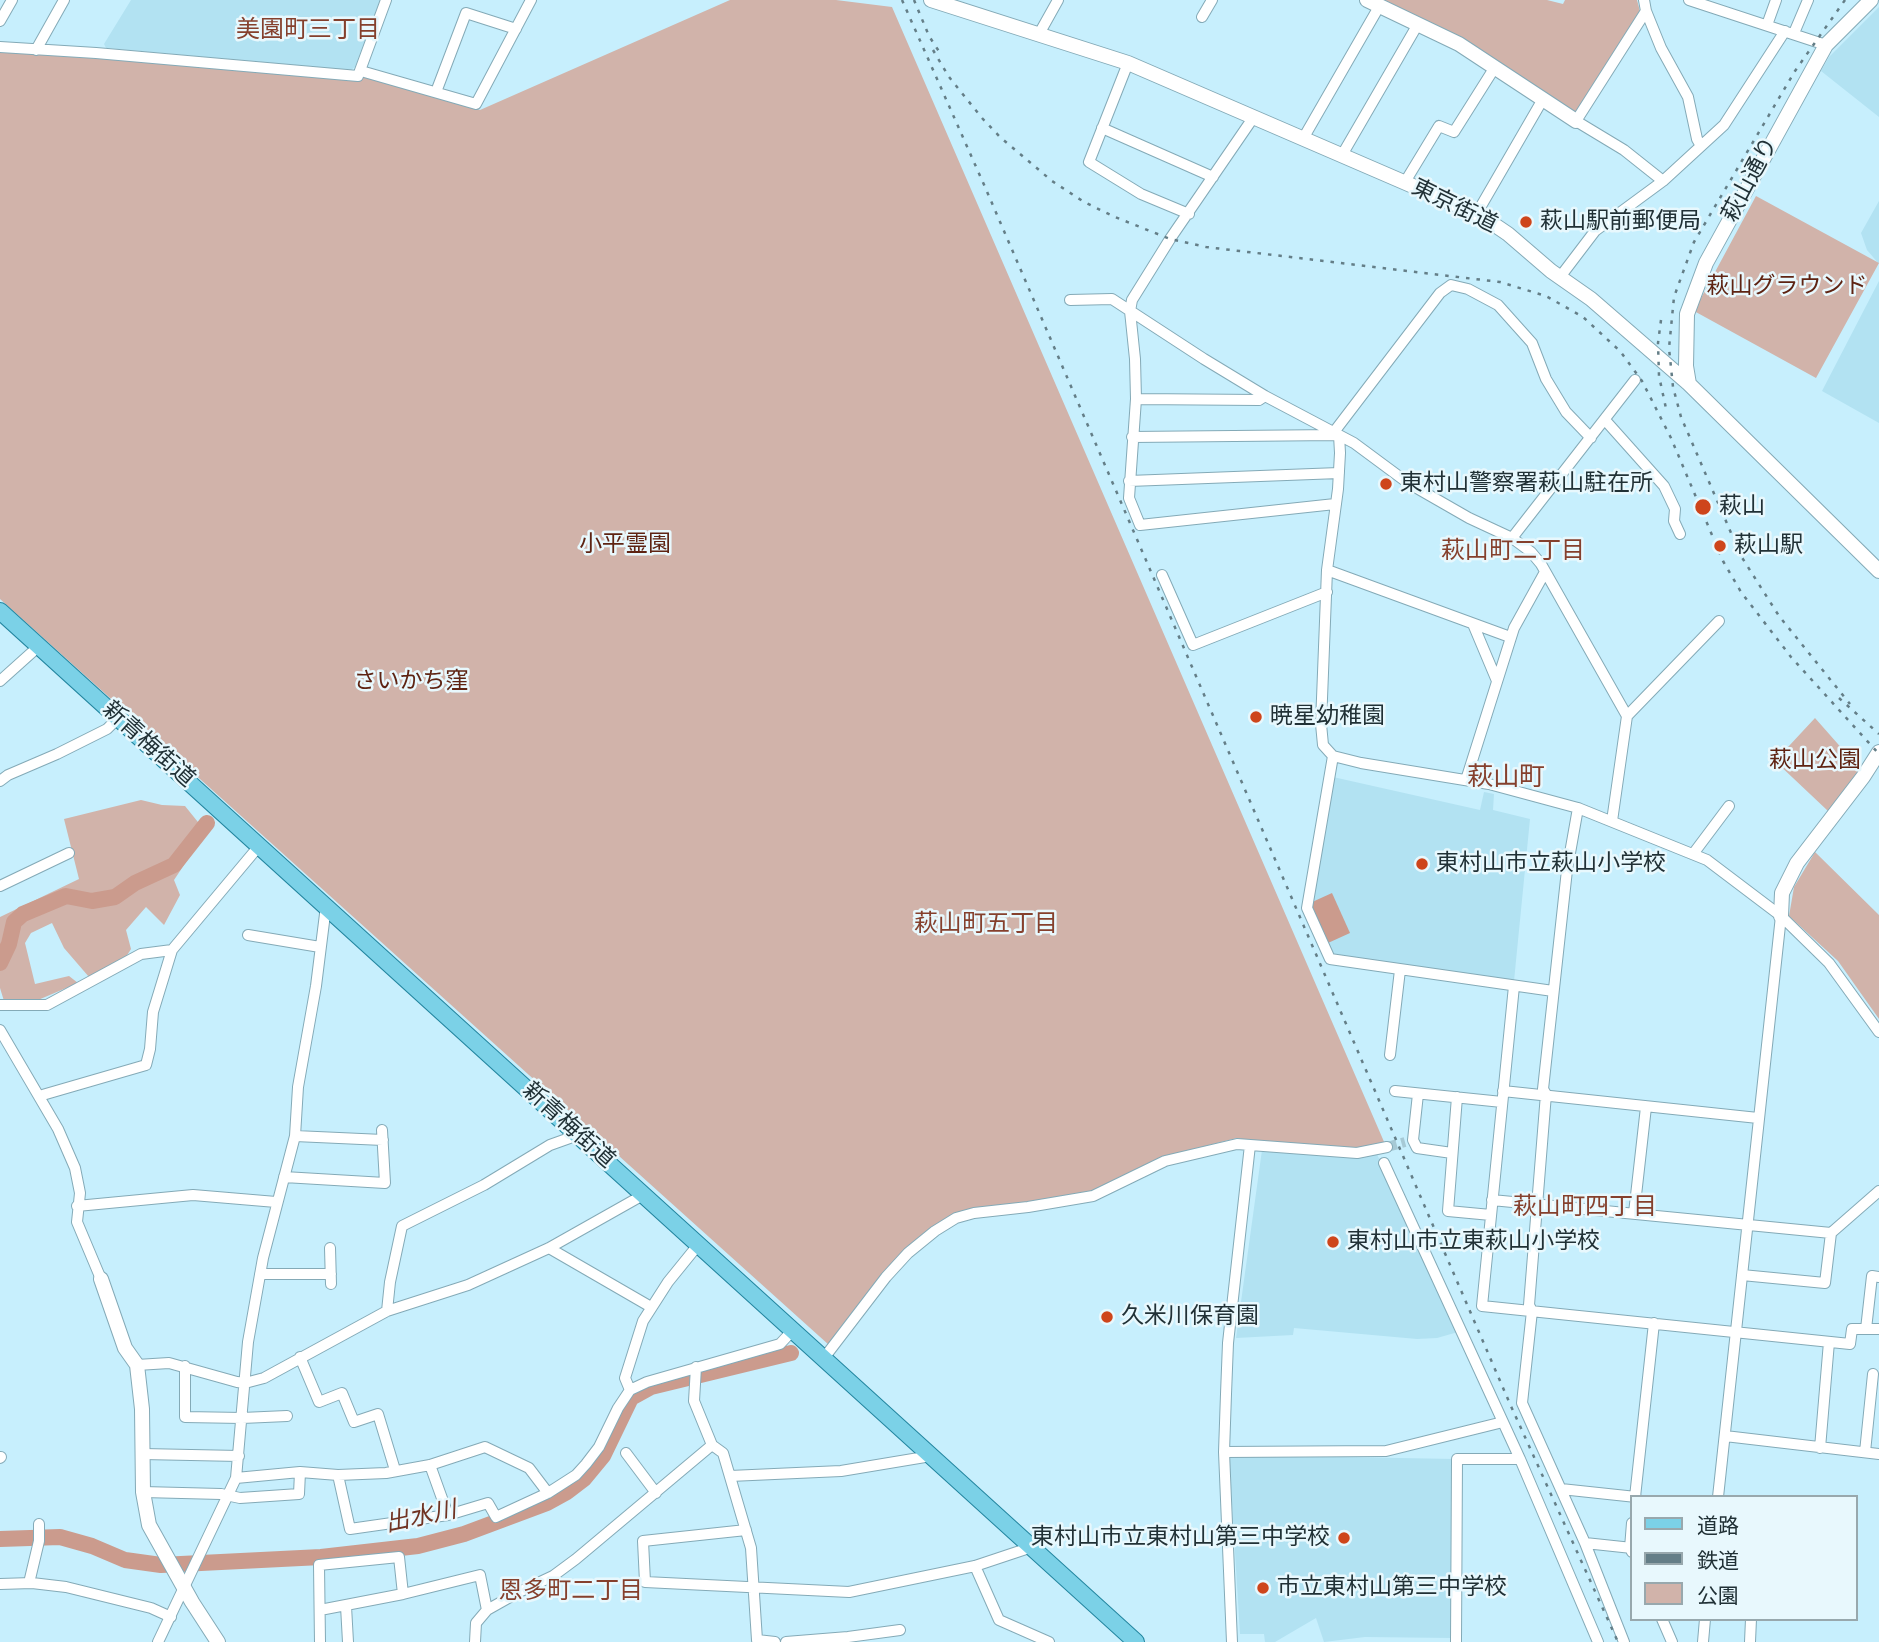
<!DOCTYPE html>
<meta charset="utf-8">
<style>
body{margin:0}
#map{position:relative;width:1879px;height:1642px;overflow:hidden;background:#c7effd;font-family:"Sofia Sans Condensed","Noto Sans JP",sans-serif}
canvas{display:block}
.legend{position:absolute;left:1630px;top:1495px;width:228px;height:126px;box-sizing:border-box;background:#e8f8fd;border:2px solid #98a8ad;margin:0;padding:9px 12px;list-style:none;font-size:21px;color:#213136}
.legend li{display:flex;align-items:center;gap:14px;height:35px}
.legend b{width:35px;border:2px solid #98a8ad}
</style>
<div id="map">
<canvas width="1879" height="1642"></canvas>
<ul class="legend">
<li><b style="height:9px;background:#7bd1e7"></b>道路</li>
<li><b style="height:9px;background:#647e87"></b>鉄道</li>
<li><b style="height:19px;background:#d1b3aa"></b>公園</li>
</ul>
</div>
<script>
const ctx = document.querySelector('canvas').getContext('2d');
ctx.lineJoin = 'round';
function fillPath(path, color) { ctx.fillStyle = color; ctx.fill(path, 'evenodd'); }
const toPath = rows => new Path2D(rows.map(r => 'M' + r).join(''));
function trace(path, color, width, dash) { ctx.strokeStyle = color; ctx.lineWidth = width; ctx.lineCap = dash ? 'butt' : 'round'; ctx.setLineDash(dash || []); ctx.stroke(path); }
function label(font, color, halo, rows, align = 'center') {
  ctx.font = font + ' "Sofia Sans Condensed","Noto Sans JP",sans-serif'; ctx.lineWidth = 5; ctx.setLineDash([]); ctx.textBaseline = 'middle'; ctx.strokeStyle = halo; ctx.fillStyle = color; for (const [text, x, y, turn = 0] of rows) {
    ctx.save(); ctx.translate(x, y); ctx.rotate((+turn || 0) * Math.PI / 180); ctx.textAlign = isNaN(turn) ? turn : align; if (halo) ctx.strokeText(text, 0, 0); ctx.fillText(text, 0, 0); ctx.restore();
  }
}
fillPath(toPath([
 [131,0,380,0,355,67,351,70,106,48,104,44],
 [1879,7,1879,117,1821,71,1829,57],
 [1879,201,1879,264,1867,250,1861,233],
 [1879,281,1879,423,1822,391],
 [1333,777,1480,810,1484,792,1494,794,1493,810,1530,819,1514,981,1333,956,1310,908],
 [1262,1150,1376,1152,1458,1332,1437,1338,1417,1339,1294,1328,1293,1335,1236,1338],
 [1229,1455,1455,1459,1452,1638,1365,1637,1324,1642,1316,1618,1275,1642,1265,1642,1264,1634,1240,1634]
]), '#b2e2f2');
fillPath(toPath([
 [730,0,836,0,892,7,1385,1144,1357,1150,1262,1143,1237,1138,1162,1157,1092,1194,1045,1202,935,1227,829,1345,0,599,0,52,191,65,365,72,480,110],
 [1376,0,1547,0,1563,4,1565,0,1637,0,1641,15,1575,113],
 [1756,196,1879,263,1816,378,1694,311],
 [1815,718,1860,769,1828,811,1775,761],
 [141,800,162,805,185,806,206,832,174,880,180,895,164,925,146,907,126,930,131,949,126,957,89,977,64,948,52,923,31,933,25,943,35,984,69,976,78,983,38,1000,4,1001,0,988,0,917,79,879,64,819],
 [1815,852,1879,915,1879,1019,1838,961,1789,916,1794,887]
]), '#d1b3aa');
fillPath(toPath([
 [1332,893,1350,933,1328,943,1310,903]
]), '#cb9b8d');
trace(toPath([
 [0,963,9,944,14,922,23,914,66,896,92,901,115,897,135,883,174,865,207,823],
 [0,1539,60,1537,92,1546,125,1560,161,1565,321,1557,418,1546,464,1534,547,1503,567,1492,584,1479,603,1456,631,1398,651,1387,791,1353]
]), '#cb9b8d', 16);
trace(toPath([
 [1387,1147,1405,1142]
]), '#a6c9d5', 10, [10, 5]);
const street = toPath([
 [1644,0,1646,11,1576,121,1624,150,1663,181],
 [1689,0,1826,45],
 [1646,11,1661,48,1688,97,1697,139,1701,146],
 [1202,17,1212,0],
 [0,21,12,0],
 [1767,25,1776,0],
 [1794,33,1808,0],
 [1039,34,1058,0],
 [0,47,96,53,358,76,386,0],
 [36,50,64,0],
 [1128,63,1089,162,1141,194,1189,214],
 [361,71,476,104,531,0],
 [436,92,466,13,516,29],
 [1253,118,1170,239,1132,300,1130,311,1135,359,1136,399,1129,498,1140,525,1335,504],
 [1102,128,1213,177],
 [1304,137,1380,5],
 [1342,155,1418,24],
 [1405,182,1439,126,1454,132,1495,67],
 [1477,213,1543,99],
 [1560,277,1595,231,1663,181,1724,125,1785,31],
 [1070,300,1112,299,1204,359,1265,396,1354,443,1408,483,1469,518,1512,538,1531,552,1541,564,1627,716,1612,821],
 [1136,399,1259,400,1265,396],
 [1605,420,1664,486,1675,509,1674,521,1680,534],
 [1334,432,1440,293,1451,285,1468,289,1498,305,1532,343,1546,379,1566,412,1591,438],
 [1339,435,1340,453,1338,489,1327,570,1321,724,1323,745,1333,756,1361,763,1489,784,1578,808,1707,860,1781,916,1829,963,1879,1032],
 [1132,437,1336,435],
 [1129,481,1339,473],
 [1512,538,1635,380],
 [1327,570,1510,637],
 [1162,575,1193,645,1327,592],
 [1473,624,1497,681],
 [0,681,39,646],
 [1627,716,1719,621],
 [1333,756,1307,908,1330,959,1553,991],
 [1466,780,1514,628,1545,572],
 [0,781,8,775,57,754,107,729,118,718],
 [1578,808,1567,870,1543,1089,1546,1094,1529,1305,1532,1311,1522,1403,1585,1543,1624,1642],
 [1693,854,1729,806],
 [0,886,69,853],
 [248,935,320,947],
 [1514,986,1482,1306,1850,1344,1852,1329,1879,1329],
 [0,1005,47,1005,141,954,172,950,259,846],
 [0,1030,58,1129,75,1168,80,1193,77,1222,101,1279],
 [1390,1055,1400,970],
 [1395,1091,1502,1102],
 [1503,1091,1758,1118],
 [1418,1094,1413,1140,1417,1148,1452,1153],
 [39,1096,146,1065,150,1049,153,1012,172,950],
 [1457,1097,1448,1211,1491,1215],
 [295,1136,383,1140],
 [1384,1163,1520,1459,1598,1642],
 [284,1177,385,1183,382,1130],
 [1492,1200,1831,1233],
 [77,1206,193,1195,276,1202],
 [1634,1213,1646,1107],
 [330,1248,331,1284],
 [549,1248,651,1307],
 [260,1274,331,1274],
 [1742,1275,1825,1283,1831,1233,1879,1191],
 [387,1311,390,1282,402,1226,484,1185,550,1145,578,1135],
 [1866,1329,1872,1276,1879,1277],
 [300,1357,319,1402,342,1393,354,1422,378,1414,395,1470],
 [824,1358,886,1277,908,1253,935,1231,956,1218,974,1213,1028,1207,1093,1196,1165,1161,1237,1144,1357,1153,1387,1147],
 [137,1365,169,1363,237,1382,245,1383,264,1378,387,1311,468,1285,549,1248,643,1195],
 [185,1366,185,1417,242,1418,287,1416],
 [696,1367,694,1401,712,1445,723,1453,751,1548,757,1640,775,1642],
 [630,1390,625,1378,643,1321,668,1282,698,1245],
 [1725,1436,1879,1454],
 [1820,1448,1829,1342],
 [1224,1452,1386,1451,1503,1422],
 [1865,1452,1873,1374],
 [626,1453,656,1493],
 [143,1454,239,1456],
 [0,1458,1,1457],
 [338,1475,350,1529,448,1515,430,1465],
 [730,1476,841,1471,931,1456],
 [236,1478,300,1472,338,1475,386,1473,430,1465,485,1447,529,1468,548,1493],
 [1561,1489,1636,1497],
 [143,1492,221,1494,240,1498,299,1494,300,1472],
 [1635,1497,1654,1323],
 [1718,1497,1781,916],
 [448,1515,488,1503,496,1517,548,1493,576,1475,586,1464,599,1447,618,1408,630,1390,647,1382,780,1344,793,1330],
 [1632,1523,1630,1548,1632,1552],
 [746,1530,643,1541,645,1582,849,1592,975,1566,1032,1547],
 [1585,1543,1632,1548],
 [975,1566,999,1620,1049,1642],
 [29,1583,39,1541,39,1524],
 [0,1584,32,1583,66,1587,151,1608,171,1617],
 [346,1606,348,1642],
 [320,1610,403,1594,480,1575,487,1610],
 [1662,1619,1672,1642],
 [158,1642,236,1478,248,1342,263,1258,295,1136,298,1087,316,986,326,906],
 [320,1642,319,1565,399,1557,403,1594],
 [475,1642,476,1623,487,1610,519,1592,553,1576,576,1559,712,1445],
 [786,1642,848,1637,900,1630],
 [1232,1642,1224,1452,1226,1394,1228,1343,1250,1145],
 [1456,1642,1457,1459,1520,1459],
 [1703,1642,1705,1619],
 [1750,1642,1751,1619]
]);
const secondary = toPath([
 [931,0,1128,63,1480,215,1508,234,1551,271,1591,299,1689,384,1879,571],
 [1367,0,1459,44,1576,121],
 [1689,384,1686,366,1687,314,1706,263,1826,45,1871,0],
 [1781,916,1782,893,1797,863,1863,777,1879,752],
 [101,1279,125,1348,137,1365,142,1409,143,1492,149,1525,192,1602,218,1642]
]);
const primary = toPath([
 [0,611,1136,1642]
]);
trace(street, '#84aab7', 12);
trace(secondary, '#84aab7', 16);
trace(primary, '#22859f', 18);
trace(street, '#fff', 10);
trace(secondary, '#fff', 14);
trace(primary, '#7bd1e7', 16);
trace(toPath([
 [902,0,985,187,1510,1404,1618,1642],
 [914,0,929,36,942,56],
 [1845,0,1795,71,1694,242,1674,297,1669,348,1673,387,1681,417,1741,556,1779,616,1850,704],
 [933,50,949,77,982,118,1000,137,1052,181,1084,202,1115,217,1170,239,1206,247,1500,282,1546,296,1583,317,1620,351,1642,381,1671,438,1723,561,1741,592,1791,657,1879,754],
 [1661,320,1658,343,1659,376,1667,413],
 [1839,698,1879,734]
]), '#647e87', 2.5, [3.5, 7]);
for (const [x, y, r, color] of [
 [1526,222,7,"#ce451b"],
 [1386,484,7,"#ce451b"],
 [1703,507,9,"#ce451b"],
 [1720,546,7,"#ce451b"],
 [1256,717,7,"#ce451b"],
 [1422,864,7,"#ce451b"],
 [1333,1242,7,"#ce451b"],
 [1107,1317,7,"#ce451b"],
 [1344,1538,7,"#ce451b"],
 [1263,1588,7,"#ce451b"]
]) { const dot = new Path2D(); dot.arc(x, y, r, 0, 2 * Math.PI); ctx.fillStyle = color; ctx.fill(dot); trace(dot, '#e8f8fd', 2.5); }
label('23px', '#213136', '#e8f8fd', [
 ["萩山通り",1751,180,-62],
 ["東京街道",1454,207,26],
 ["新青梅街道",148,745,42],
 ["新青梅街道",568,1126,42]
]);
label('23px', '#213136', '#e8f8fd', [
 ["萩山駅前郵便局",1540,222],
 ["東村山警察署萩山駐在所",1400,484],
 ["萩山",1719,507],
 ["萩山駅",1734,546],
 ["暁星幼稚園",1270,717],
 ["東村山市立萩山小学校",1436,864],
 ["東村山市立東萩山小学校",1347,1242],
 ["久米川保育園",1121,1317],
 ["東村山市立東村山第三中学校",1330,1538,"right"],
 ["市立東村山第三中学校",1277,1588]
], 'left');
label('23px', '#5e2312', '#e8f8fd', [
 ["萩山グラウンド",1787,287],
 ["小平霊園",625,545],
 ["さいかち窪",411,682],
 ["萩山公園",1815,761]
]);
label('24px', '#85402d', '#e8f8fd', [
 ["美園町三丁目",308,31],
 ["萩山町二丁目",1513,552],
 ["萩山町五丁目",986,925],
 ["萩山町四丁目",1585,1208],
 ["恩多町二丁目",571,1592]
]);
label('italic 24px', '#703322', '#e8f8fd', [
 ["出水川",421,1518,-12]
]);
label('26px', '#85402d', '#e8f8fd', [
 ["萩山町",1506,778]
]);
</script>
